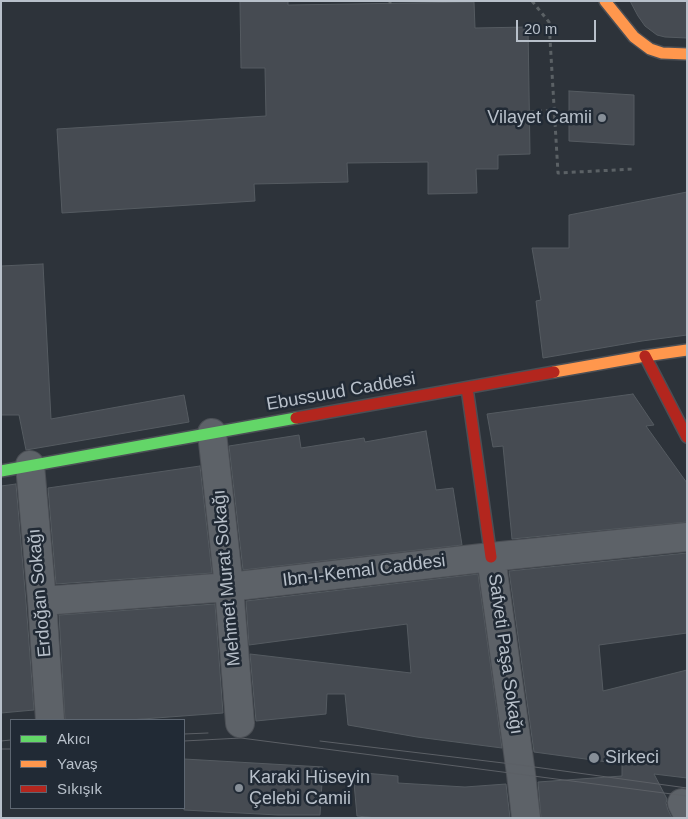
<!DOCTYPE html>
<meta charset="utf-8">
<style>
body{margin:0}
#map{position:relative;width:688px;height:819px;overflow:hidden;background:#2d333a;font-family:Helvetica,sans-serif}
canvas{display:block}
.frame{position:absolute;inset:0;border:2px solid #b8c0ca;pointer-events:none}
.legend{position:absolute;left:10px;top:719px;width:175px;height:90px;box-sizing:border-box;background:#212a35;border:1px solid #5d6671;margin:0;padding:6px 9px;list-style:none;font-size:15px;color:#b8c0ca}
.legend li{display:flex;align-items:center;gap:10px;height:25px}
.legend b{width:25px;border:1px solid #5d6671}
.scale{position:absolute;left:516px;top:20px;width:80px;height:22px;box-sizing:border-box;border:2px solid #b8c0ca;border-top:0;padding-left:6px;font-size:15px;line-height:18px;white-space:nowrap;color:#b8c0ca;-webkit-text-stroke:4px #212a35;paint-order:stroke}
</style>
<div id="map">
<canvas width="688" height="819"></canvas>
<div class="frame"></div>
<ul class="legend">
<li><b style="height:6px;background:#63d668"></b>Akıcı</li>
<li><b style="height:6px;background:#ff974d"></b>Yavaş</li>
<li><b style="height:6px;background:#b3261e"></b>Sıkışık</li>
</ul>
<div class="scale">20 m</div>
</div>
<script>
const ctx = document.querySelector('canvas').getContext('2d');
ctx.lineJoin = 'round';
function fillPath(path, color) { ctx.fillStyle = color; ctx.fill(path, 'evenodd'); }
const toPath = rows => new Path2D(rows.map(r => 'M' + r).join(''));
function trace(path, color, width, dash) { ctx.strokeStyle = color; ctx.lineWidth = width; ctx.lineCap = dash ? 'butt' : 'round'; ctx.setLineDash(dash || []); ctx.stroke(path); }
function label(font, color, halo, rows, align = 'center') {
  ctx.font = font + ' Helvetica,sans-serif'; ctx.lineWidth = 5; ctx.setLineDash([]); ctx.textBaseline = 'middle'; ctx.strokeStyle = halo; ctx.fillStyle = color; for (const [text, x, y, turn = 0] of rows) {
    ctx.save(); ctx.translate(x, y); ctx.rotate((+turn || 0) * Math.PI / 180); ctx.textAlign = isNaN(turn) ? turn : align; if (halo) ctx.strokeText(text, 0, 0); ctx.fillText(text, 0, 0); ctx.restore();
  }
}
const building = toPath([
 [240,1,288,1,288,5,474,2,475,28,528,27,530,154,498,155,498,169,476,169,477,193,428,194,428,162,347,163,348,182,254,184,255,201,62,213,57,129,266,116,265,68,241,68,240,1],
 [630,1,687,1,687,38,665,37,657,35,645,26,638,16,630,1],
 [569,91,634,95,634,145,569,141,569,91],
 [687,192,687,335,642,341,543,358,536,301,541,300,532,248,569,248,569,215,687,192],
 [43,264,51,419,184,395,189,422,26,450,19,415,1,415,1,266,43,264],
 [633,394,654,425,646,426,687,483,687,522,512,539,503,446,493,447,487,414,633,394],
 [426,431,436,490,453,488,462,545,243,570,229,446,299,435,301,448,364,438,365,442,426,431],
 [200,466,212,573,56,584,48,488,200,466],
 [16,484,26,602,34,710,1,713,1,486,16,484],
 [687,553,687,633,599,645,603,691,687,670,687,778,654,774,667,799,666,803,668,810,672,818,541,818,538,782,622,776,622,764,534,752,509,571,687,553],
 [478,574,502,748,417,737,348,725,345,694,327,694,326,714,256,721,250,654,411,673,407,624,249,645,246,601,478,574],
 [215,604,223,713,129,720,65,720,59,615,215,604],
 [184,759,323,767,320,815,278,815,184,810,184,759],
 [353,772,398,776,398,783,465,787,506,784,510,818,377,818,357,816,353,772]
]);
fillPath(building, '#464b52');
trace(building, '#555b61', 1);
const street = toPath([
 [212,433,229,587,240,723],
 [30,465,42,601,50,720],
 [491,557,521,774,526,818],
 [42,601,229,587,491,557,687,537],
 [682,803,687,813]
]);
const fast = toPath([
 [1,471,296,418]
]);
const slow = toPath([
 [605,1,634,37,650,49,662,53,687,54],
 [554,372,645,356,687,350]
]);
const jam = toPath([
 [645,356,687,437],
 [467,388,491,557],
 [296,418,554,372]
]);
trace(street, '#4b4f55', 30);
trace(fast, '#4b4f55', 14);
trace(slow, '#4b4f55', 14);
trace(jam, '#4b4f55', 14);
trace(toPath([
 [532,1,549,22,558,173,634,169],
 [390,4,390,1],
 [530,112,554,110]
]), '#5b6165', 3, [4, 4]);
trace(street, '#5d6268', 28);
trace(fast, '#63d668', 11);
trace(slow, '#ff974d', 11);
trace(jam, '#b3261e', 11);
trace(toPath([
 [184,734,208,733],
 [1,741,11,740],
 [184,741,241,738,687,796],
 [320,741,520,765,687,788],
 [1,749,11,749]
]), '#5c6066', 1);
for (const [x, y, r, color] of [
 [602,118,5,"#878f98"],
 [594,758,6,"#878f98"],
 [239,788,5,"#878f98"]
]) { const dot = new Path2D(); dot.arc(x, y, r, 0, 2 * Math.PI); ctx.fillStyle = color; ctx.fill(dot); trace(dot, '#212a35', 2); }
label('18px', '#b8c0ca', '#212a35', [
 ["Vilayet Camii",592,118,"right"],
 ["Sirkeci",605,758],
 ["Karaki Hüseyin",249,778],
 ["Çelebi Camii",249,799]
], 'left');
label('18px', '#b8c0ca', '#212a35', [
 ["Ebussuud Caddesi",341,392,-10],
 ["Ibn-I-Kemal Caddesi",364,571,-7],
 ["Mehmet Murat Sokağı",227,578,-95],
 ["Erdoğan Sokağı",40,593,-95],
 ["Safveti Paşa Sokağı",505,654,82]
]);
</script>
